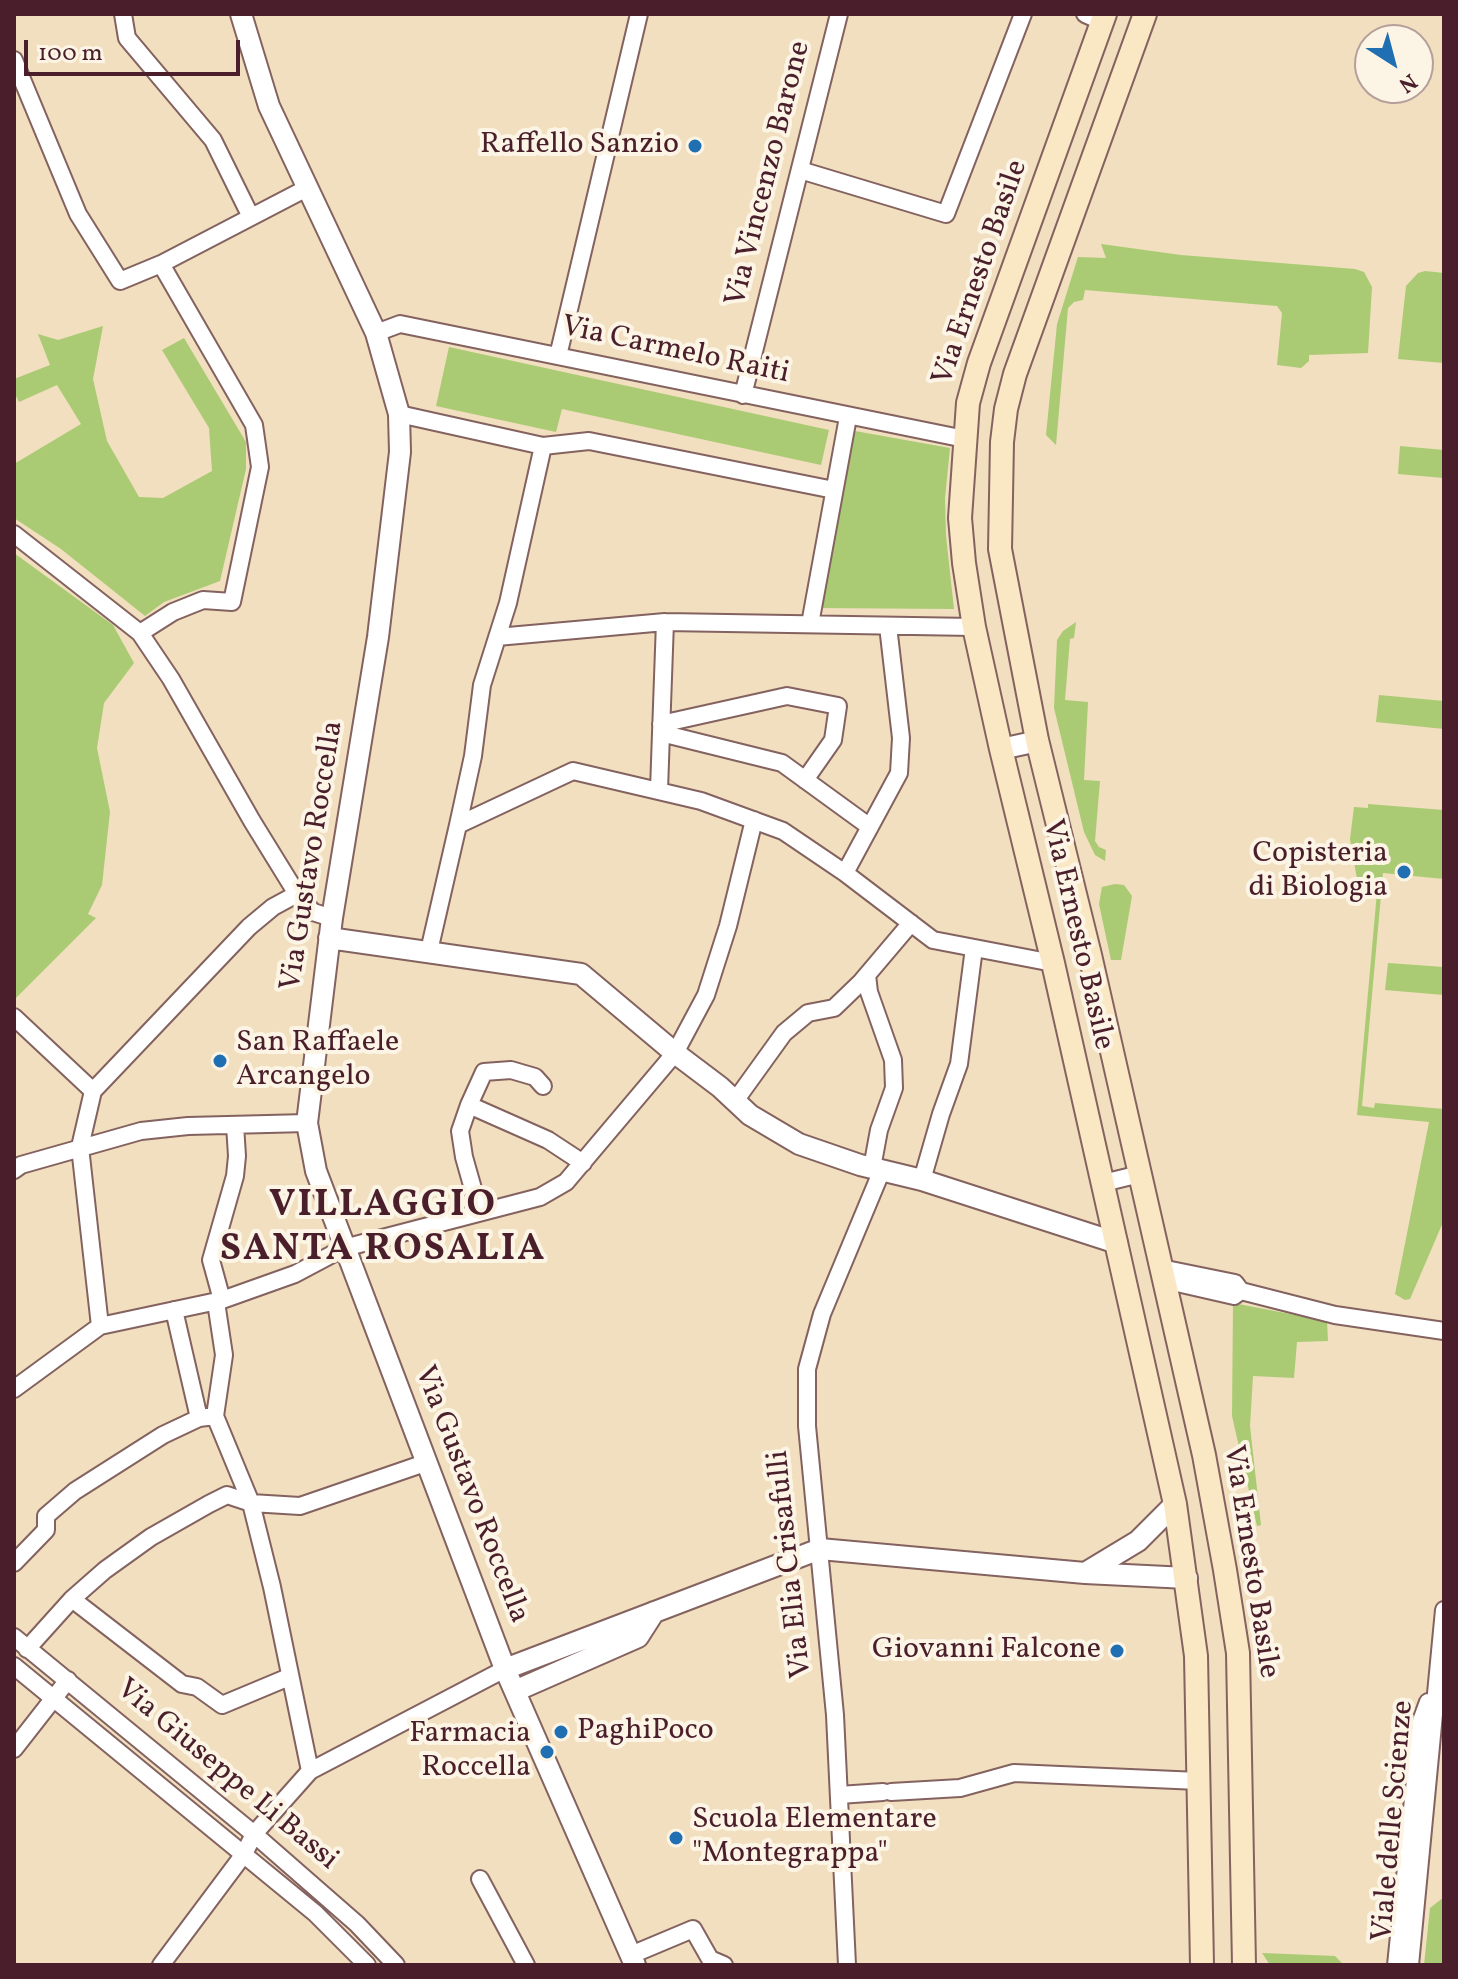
<!DOCTYPE html>
<style>
body{margin:0}
#map{position:relative;width:1458px;height:1979px;overflow:hidden;background:#f1dfbf;font-family:Vollkorn,serif}
canvas{display:block}
.frame{position:absolute;inset:0;border:16px solid #4a1f2b;pointer-events:none}
.north{position:absolute;left:1354px;top:24px;width:80px;height:80px;box-sizing:border-box;background:#fcf5e5;border:2px solid #b59f9b;border-radius:50%;rotate:144deg;font-size:22px;font-weight:700;line-height:32px;text-align:center;color:#4a1f2b}
.north::after{content:'';display:block;margin:auto;width:28px;height:36px;background:#1f6fb2;clip-path:polygon(50% 0,100% 100%,50% 72%,0 100%)}
.scale{position:absolute;left:24px;top:40px;width:216px;height:36px;box-sizing:border-box;border:4px solid #4a1f2b;border-top:0;padding-left:10px;font-size:24px;line-height:28px;white-space:nowrap;color:#4a1f2b;-webkit-text-stroke:6px #fcf5e5;paint-order:stroke}
</style>
<div id="map">
<canvas width="1458" height="1979"></canvas>
<div class="frame"></div>
<div class="north">N</div>
<div class="scale">100 m</div>
</div>
<script>
const ctx = document.querySelector('canvas').getContext('2d');
ctx.lineJoin = 'round';
function fillPath(path, color) { ctx.fillStyle = color; ctx.fill(path, 'evenodd'); }
const toPath = rows => new Path2D(rows.map(r => 'M' + r).join(''));
function trace(path, color, width, dash) { ctx.strokeStyle = color; ctx.lineWidth = width; ctx.lineCap = dash ? 'butt' : 'round'; ctx.setLineDash(dash || []); ctx.stroke(path); }
function label(font, color, halo, rows, align = 'center') {
  ctx.font = font + ' Vollkorn,serif'; ctx.lineWidth = 8; ctx.setLineDash([]); ctx.textBaseline = 'middle'; ctx.strokeStyle = halo; ctx.fillStyle = color; for (const [text, x, y, turn = 0] of rows) {
    ctx.save(); ctx.translate(x, y); ctx.rotate((+turn || 0) * Math.PI / 180); ctx.textAlign = isNaN(turn) ? turn : align; if (halo) ctx.strokeText(text, 0, 0); ctx.fillText(text, 0, 0); ctx.restore();
  }
}
fillPath(toPath([
 [1101,244,1181,255,1355,269,1364,272,1372,287,1368,353,1309,355,1309,361,1301,368,1277,365,1282,313,1277,306,1085,290,1083,300,1074,302,1068,308,1056,445,1046,435,1057,324,1078,257,1106,258],
 [1425,271,1444,273,1444,363,1398,359,1406,286,1418,273],
 [103,326,93,379,107,441,139,497,163,498,212,471,209,428,162,350,184,338,246,442,246,469,220,581,164,602,145,616,61,549,14,518,14,464,81,424,57,385,19,402,14,392,14,379,50,365,38,334,58,340],
 [449,347,829,430,821,465,562,409,556,432,436,406],
 [855,431,950,448,945,498,946,536,954,609,819,608],
 [1400,446,1444,450,1444,478,1398,474],
 [14,553,113,625,134,663,104,703,97,748,110,812,102,885,88,914,96,918,14,1000],
 [1076,622,1074,638,1070,639,1065,700,1088,702,1084,780,1100,781,1095,841,1099,847,1106,850,1105,861,1095,855,1084,832,1054,708,1057,640,1063,631],
 [1379,695,1444,701,1444,729,1376,722],
 [1368,804,1444,810,1444,879,1383,873,1362,1106,1374,1108,1375,1103,1444,1109,1444,1220,1410,1299,1405,1300,1395,1294,1429,1122,1357,1115,1378,881,1357,879,1350,839,1354,807,1368,808],
 [1115,884,1124,885,1132,896,1121,960,1111,960,1099,904,1102,887],
 [1388,963,1444,967,1444,995,1385,990],
 [1233,1303,1327,1321,1328,1341,1297,1342,1294,1378,1253,1376,1250,1426,1261,1525,1257,1526,1232,1416],
 [1444,1897,1444,1965,1424,1965,1430,1908],
 [1262,1953,1335,1956,1344,1965,1270,1965]
]), '#aacb73');
const minor = toPath([
 [123,14,127,38,213,140,251,217],
 [1085,14,1103,22],
 [14,60,78,214,120,281,161,264,254,425,260,467,232,602,203,600,173,612,140,633],
 [800,170,946,214,1023,14],
 [161,264,307,188],
 [376,333,400,324,965,439],
 [558,356,639,14],
 [743,395,839,14],
 [399,414,543,446,589,441,834,490],
 [14,534,140,633,171,679,252,821,297,894],
 [665,622,661,733,782,763,870,827],
 [810,624,848,417],
 [497,637,665,622,974,627],
 [661,724,787,696,838,706,833,740,805,780],
 [659,790,661,733],
 [458,825,473,756,482,685,508,603,543,446],
 [845,873,899,773,901,738,888,626],
 [429,951,458,825,573,771,701,801,783,831,845,873,933,940,1053,963],
 [867,975,869,992,893,1060,894,1088,879,1130,872,1168],
 [14,1017,93,1091],
 [735,1101,784,1033,808,1013,834,1008,861,982,911,923],
 [469,1105,484,1072,511,1070,535,1077,543,1086],
 [14,1170,21,1165,141,1131,188,1126,307,1123],
 [922,1180,941,1114,959,1064,974,948],
 [1103,1183,1140,1174],
 [479,1210,464,1157,460,1131,469,1105,548,1140,583,1163],
 [1161,1268,1235,1283,1241,1291,1335,1315,1444,1331],
 [1164,1280,1234,1296,1241,1291],
 [222,1300,211,1260,235,1176,237,1156,235,1125],
 [216,1302,224,1355,215,1416,251,1503,272,1587,310,1771],
 [174,1310,199,1418],
 [100,1326,80,1147,93,1091,249,927,273,907,297,894,313,912,332,918],
 [14,1389,100,1326,222,1300,295,1274,344,1248,540,1197,566,1182,675,1053,706,995,728,926,754,820],
 [14,1563,46,1530,46,1516,75,1491,163,1435,199,1418,215,1416],
 [72,1599,182,1684,197,1687,222,1705,289,1677],
 [14,1637,254,1834,357,1924,396,1965],
 [27,1649,72,1599,105,1570,151,1537,209,1504,227,1495,251,1503,300,1506,425,1463],
 [14,1666,315,1913,367,1965],
 [14,1749,68,1680],
 [891,1792,960,1788,1014,1773,1199,1781],
 [839,1795,883,1792],
 [480,1879,526,1965],
 [631,1955,693,1929,710,1959,724,1965],
 [161,1965,244,1854,254,1834,310,1771,505,1669],
 [847,1965,835,1715,807,1426,807,1369,822,1314,882,1170],
 [1396,1965,1421,1721,1428,1702],
 [1410,1965,1444,1610]
]);
const tertiary = toPath([
 [241,14,269,106,376,333,399,414,400,452,378,637,332,918,307,1123,316,1171,505,1669,635,1965],
 [1001,749,1038,741],
 [329,938,581,974,675,1053,720,1087,750,1115,799,1144,860,1165,922,1180,1117,1243],
 [1085,1573,1138,1541,1175,1504],
 [505,1669,820,1549,1085,1573,1187,1578],
 [515,1691,638,1637,654,1612]
]);
const secondary = toPath([
 [1105,14,979,363,968,403,960,518,964,563,974,627,1001,749,1053,963,1175,1504,1196,1656,1202,1965],
 [1145,14,1015,374,1006,409,1002,442,1000,549,1037,740,1090,955,1204,1455,1225,1570,1238,1653,1244,1965]
]);
trace(minor, '#84625f', 20);
trace(tertiary, '#84625f', 24);
trace(secondary, '#84625f', 26);
trace(minor, '#fff', 16);
trace(tertiary, '#fff', 20);
trace(secondary, '#fae7c3', 22);
for (const [x, y, r, color] of [
 [695,146,8,"#1f6fb2"],
 [1404,872,8,"#1f6fb2"],
 [220,1061,8,"#1f6fb2"],
 [1117,1651,8,"#1f6fb2"],
 [561,1732,8,"#1f6fb2"],
 [547,1752,8,"#1f6fb2"],
 [676,1838,8,"#1f6fb2"]
]) { const dot = new Path2D(); dot.arc(x, y, r, 0, 2 * Math.PI); ctx.fillStyle = color; ctx.fill(dot); trace(dot, '#fcf5e5', 3); }
label('30px', '#4a1f2b', '#fcf5e5', [
 ["Raffello Sanzio",679,146],
 ["Copisteria",1388,855],
 ["di Biologia",1388,889],
 ["San Raffaele",236,1044,"left"],
 ["Arcangelo",236,1078,"left"],
 ["Giovanni Falcone",1101,1651],
 ["PaghiPoco",577,1732,"left"],
 ["Farmacia",531,1735],
 ["Roccella",531,1769],
 ["Scuola Elementare",692,1821,"left"],
 ["\"Montegrappa\"",692,1855,"left"]
], 'right');
label('30px', '#4a1f2b', '#fcf5e5', [
 ["Via Vincenzo Barone",770,174,-76],
 ["Via Ernesto Basile",982,273,-71],
 ["Via Carmelo Raiti",675,352,12],
 ["Via Gustavo Roccella",314,856,-81],
 ["Via Ernesto Basile",1076,935,77],
 ["Via Gustavo Roccella",470,1495,69],
 ["Via Ernesto Basile",1249,1562,81],
 ["Via Elia Crisafulli",792,1564,-96],
 ["Via Giuseppe Li Bassi",226,1776,40],
 ["Viale delle Scienze",1395,1821,-85]
]);
ctx.letterSpacing = '2px';
label('bold 38px', '#4a1f2b', '#fcf5e5', [
 ["VILLAGGIO",383,1208],
 ["SANTA ROSALIA",383,1252]
]);
ctx.letterSpacing = '0px';
</script>
